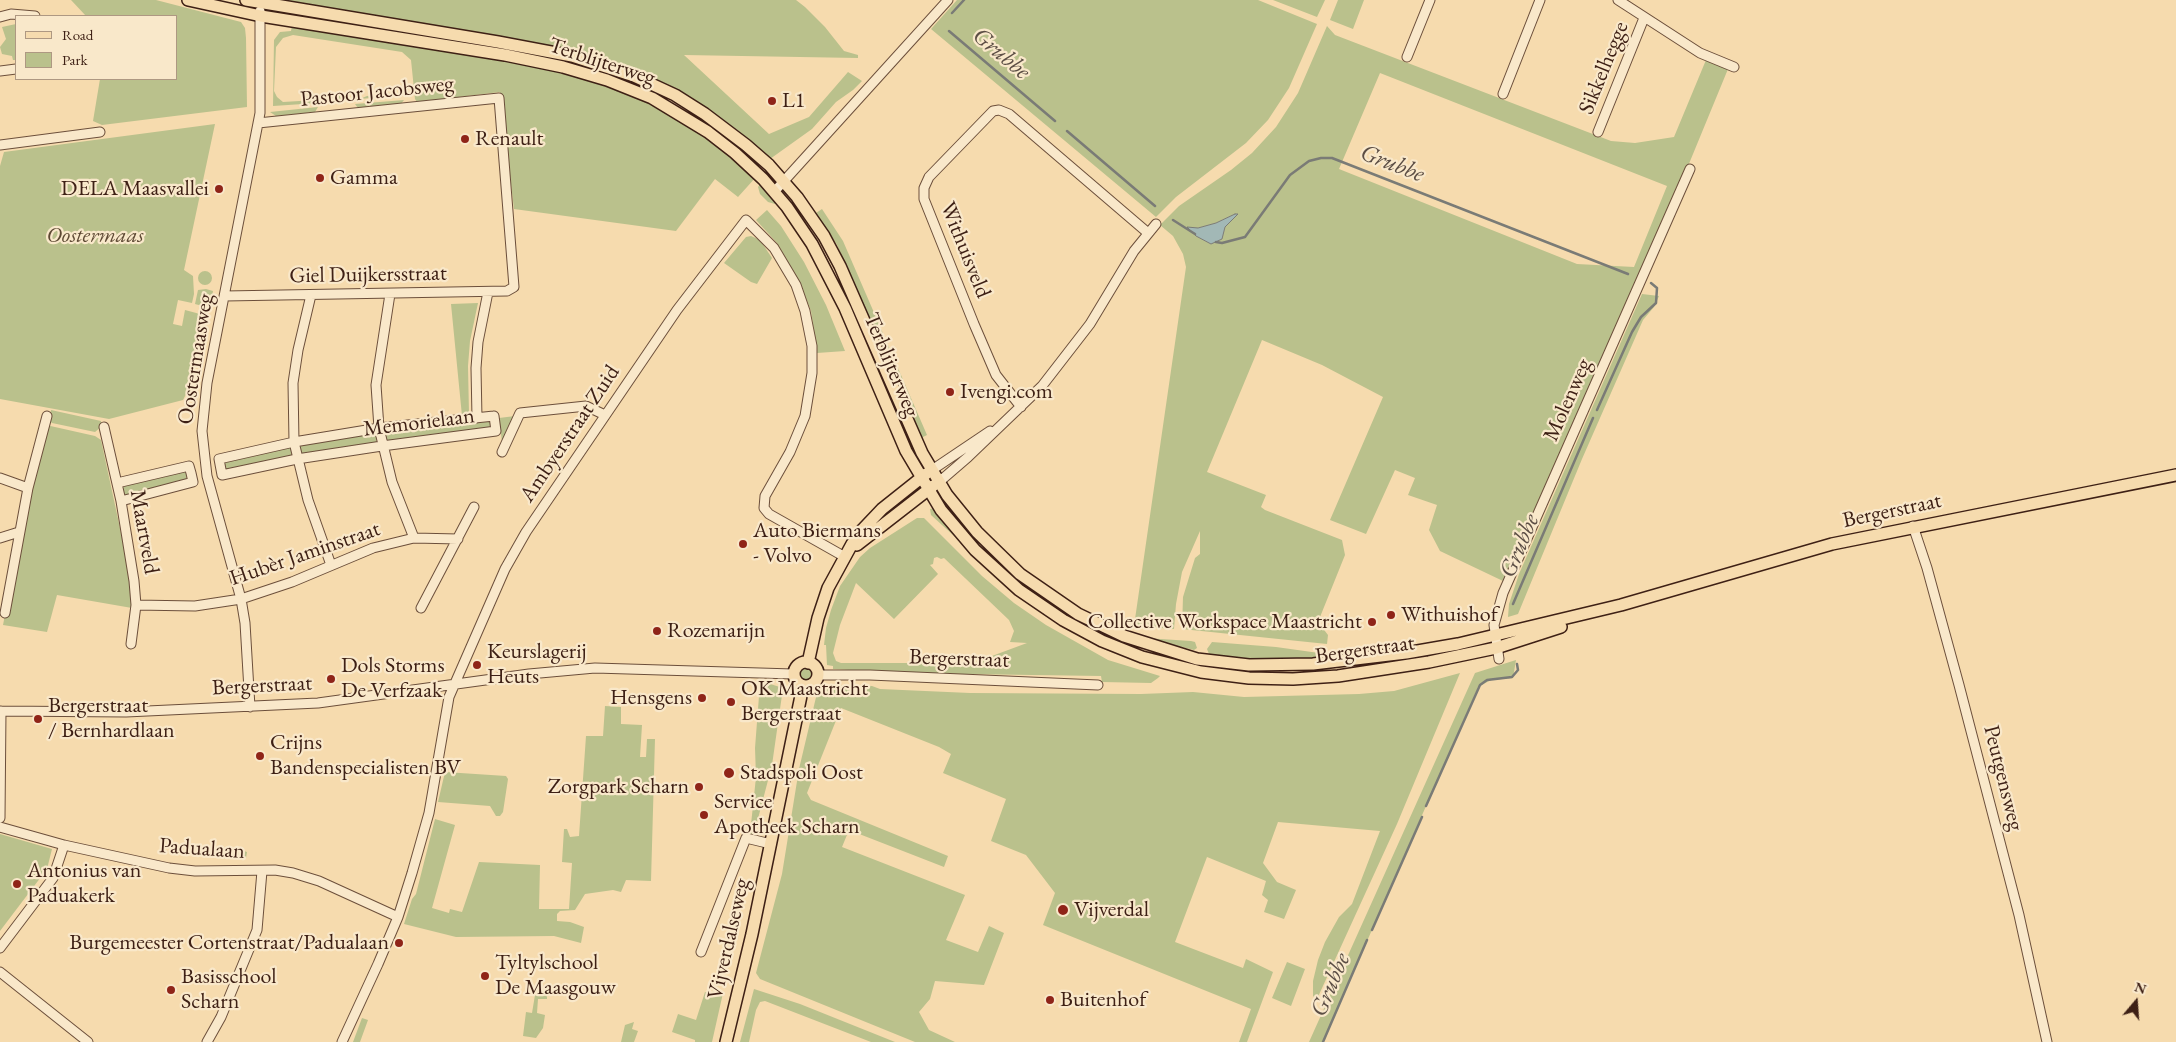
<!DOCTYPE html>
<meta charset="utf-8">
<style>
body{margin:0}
#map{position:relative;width:2176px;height:1042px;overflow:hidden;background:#f6dbae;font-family:"EB Garamond",serif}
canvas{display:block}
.legend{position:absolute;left:15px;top:15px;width:162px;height:65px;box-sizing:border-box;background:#f9e8ca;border:1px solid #ae9882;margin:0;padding:6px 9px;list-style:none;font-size:15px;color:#3e2015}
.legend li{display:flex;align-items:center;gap:10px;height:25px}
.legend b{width:25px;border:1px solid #ae9882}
.north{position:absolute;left:2111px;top:977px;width:50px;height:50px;-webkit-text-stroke:4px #f9e8ca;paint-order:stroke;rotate:18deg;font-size:14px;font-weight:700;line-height:20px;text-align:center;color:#3e2015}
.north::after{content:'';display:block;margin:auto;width:18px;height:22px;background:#3e2015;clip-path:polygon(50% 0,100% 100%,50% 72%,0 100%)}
</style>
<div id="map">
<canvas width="2176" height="1042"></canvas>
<ul class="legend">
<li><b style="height:6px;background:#f6dbae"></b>Road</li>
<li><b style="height:14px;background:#bac18c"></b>Park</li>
</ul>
<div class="north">N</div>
</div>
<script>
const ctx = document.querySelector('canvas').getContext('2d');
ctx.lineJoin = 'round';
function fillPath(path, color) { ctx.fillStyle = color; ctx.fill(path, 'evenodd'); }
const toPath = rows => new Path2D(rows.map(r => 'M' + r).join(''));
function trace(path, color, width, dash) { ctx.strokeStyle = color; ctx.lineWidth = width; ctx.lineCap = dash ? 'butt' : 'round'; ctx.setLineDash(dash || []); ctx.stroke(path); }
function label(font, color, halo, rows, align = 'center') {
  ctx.font = font + ' "EB Garamond",serif'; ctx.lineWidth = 4.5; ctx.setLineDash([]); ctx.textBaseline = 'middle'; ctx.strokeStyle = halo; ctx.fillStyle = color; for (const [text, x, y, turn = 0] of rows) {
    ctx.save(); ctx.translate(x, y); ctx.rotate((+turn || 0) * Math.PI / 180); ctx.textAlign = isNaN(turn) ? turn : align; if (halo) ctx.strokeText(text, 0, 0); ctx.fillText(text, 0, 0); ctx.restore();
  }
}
fillPath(toPath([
 [71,0,156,0,241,22,245,28,246,38,247,107,102,125,93,121,100,79,176,79,176,16,86,16],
 [287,0,796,0,805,7,825,27,844,51,858,55,858,58,684,55,769,134,809,117,848,72,862,81,853,90,836,102,812,129,770,159,736,129,733,131,628,71,291,5],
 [957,0,1258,0,1317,24,1289,88,1268,120,1246,143,1176,197,1156,217,931,29],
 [1273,0,1325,0,1317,17],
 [1338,0,1364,0,1353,29,1330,20],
 [16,24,16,60,13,60,12,56,2,54,0,47,6,39,2,27],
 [292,25,496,57,600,81,649,100,714,141,756,177,738,197,715,179,676,231,514,209,500,92,417,102,415,99,411,60,402,52,293,35,283,38,276,47,274,91,277,97,283,102,316,100,318,103,273,106,274,40,280,32,291,31],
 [1327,26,1335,35,1611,141,1635,143,1674,137,1706,60,1728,69,1679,188,1503,581,1440,551,1429,530,1437,505,1408,495,1415,478,1395,470,1366,534,1330,520,1383,397,1322,365,1262,340,1207,472,1266,495,1261,507,1265,510,1342,540,1345,555,1318,622,1328,635,1327,644,1182,629,1183,597,1195,558,1200,554,1200,531,1182,572,1176,604,1174,629,1134,626,1186,267,1183,254,1173,236,1160,225,1179,206,1231,170,1252,153,1276,127,1298,93],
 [1380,73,1667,186,1634,267,1577,264,1339,169],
 [1235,214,1225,227,1222,239,1211,244,1196,236,1188,228,1198,228,1216,223],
 [343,93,344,101,328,102,327,94],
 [392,93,401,95,360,99,367,96],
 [404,100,400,105,358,108,355,104],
 [318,107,315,112,276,116,270,112],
 [215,124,184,270,193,276,194,294,192,303,178,300,173,324,182,326,185,310,200,314,199,329,186,394,183,400,109,419,0,399,0,166,4,152],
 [761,183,778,202,775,204,768,202,760,194,758,187],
 [822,209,843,241,927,435,921,438,837,245,816,213],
 [767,210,781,226,804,262,826,305,845,351,817,353,811,311,799,281,777,243,756,220],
 [751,236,760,240,772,258,757,284,751,282,724,263,746,237],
 '198 278a7 7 0 1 1 14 0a7 7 0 1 1-14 0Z',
 [206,289,213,291,210,308,195,304,198,290],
 [1642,294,1659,296,1654,307,1643,320,1582,459,1518,614,1508,617,1509,604,1519,574],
 [478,303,470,341,468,366,469,414,462,416,451,304],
 [51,410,101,421,101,427,95,432,52,423,49,420],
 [515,416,502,442,499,418],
 [488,420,492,425,491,429,386,443,384,431],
 [46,425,95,436,101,440,131,579,132,608,57,595,47,632,3,625,21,532],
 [375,432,377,444,300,456,299,445],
 [291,446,292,458,227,471,224,469,222,463,225,459],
 [185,471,187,478,184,482,124,496,121,484],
 [934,508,964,545,931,515,930,509],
 [917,518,924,518,982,576,1014,603,1046,625,1108,660,1160,676,1158,678,1151,683,1102,682,1101,676,895,673,833,669,833,666,827,665,826,645,824,645,826,628,831,610,840,586,860,557,870,548],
 [937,557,941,559,944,558,1009,620,1014,631,1010,642,1027,643,973,663,841,663,836,661,833,653,840,625,856,583,894,619,938,574,930,565,933,564,934,558],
 [1145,638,1191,641,1195,642,1197,648,1194,650],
 [1212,642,1276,647,1319,653,1321,655,1319,658,1304,659,1248,659,1209,654,1207,649],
 [1516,660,1513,678,1491,680,1478,687,1323,1042,1309,1042,1475,673],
 '797 674a8 8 0 1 1 16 0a8 8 0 1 1-16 0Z',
 [1460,673,1397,824,1317,999,1313,996,1313,981,1318,960,1325,942,1339,917,1352,904,1380,831,1278,822,1263,863,1277,882,1296,890,1284,919,1264,912,1268,900,1262,895,1266,881,1207,857,1175,942,1243,968,1246,959,1273,972,1247,1042,1239,1042,1251,1009,1043,925,1055,893,1026,855,991,841,1006,799,943,773,951,754,939,747,841,708,807,793,811,800,948,856,944,867,849,830,842,847,965,895,946,940,978,952,989,926,1004,933,984,985,935,981,930,999,919,1012,929,1030,955,1042,915,1042,760,979,756,973,782,874,799,769,817,693,822,686,853,685,872,686,880,689,970,693,1141,694,1193,692,1244,697,1359,694,1394,691],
 [760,683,767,683,783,688,772,765,754,834,750,834,756,777,755,748],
 [605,706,621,707,621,724,642,725,640,757,646,757,647,739,655,739,651,881,626,880,621,892,613,890,585,894,575,910,560,911,557,914,557,921,570,922,584,927,581,943,554,936,456,937,404,924,412,899,416,894,435,819,455,825,432,908,449,913,450,909,462,912,479,862,540,865,539,909,569,909,572,863,562,862,564,829,567,829,570,837,579,836,586,736,603,736],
 [445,772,506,776,508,779,503,812,500,816,496,816,490,806,438,802],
 [0,834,52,849,47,869,0,931],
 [229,846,247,852,246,858,224,859],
 [1287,962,1305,969,1291,1006,1272,998],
 [544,989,547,989,547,999,538,999,537,1013,545,1015,543,1028,536,1038,523,1036,526,1012,532,1013,535,995,543,996],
 [713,989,723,993,712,1042,695,1042,695,1040,672,1032,678,1014,696,1020,705,992,712,994],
 [754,989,800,1004,895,1042,871,1042,765,1001,760,1002,756,1010,749,1042,740,1042],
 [362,1018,368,1020,360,1042,353,1042],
 [634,1022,632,1029,638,1031,634,1042,621,1042,625,1025]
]), '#bac18c');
const water = toPath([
 [1235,214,1238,214,1225,227,1222,239,1211,244,1196,236,1187,227,1198,228,1216,223,1235,214]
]);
fillPath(water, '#a2b8b6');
trace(water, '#7a7b76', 1);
trace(toPath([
 [952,13,964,0],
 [949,31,1055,121],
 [1067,131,1155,206],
 [1173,220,1195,234],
 [1216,242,1222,243,1245,237,1290,175,1309,161,1321,158,1332,158,1628,274],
 [1597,410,1632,332,1641,317,1656,303,1657,288,1651,283],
 [1513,604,1593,418],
 [1426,806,1480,685,1487,680,1512,677,1518,670,1517,664],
 [1372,930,1422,817],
 [1323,1042,1367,940]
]), '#7a7b76', 2.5);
const minor = toPath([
 [1618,0,1700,53,1734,67],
 [0,17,11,14,35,16],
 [1407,57,1430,0],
 [0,71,16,69],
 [1503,94,1540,0],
 [1598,132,1644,18],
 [0,145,100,132],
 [774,192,948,0],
 [390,294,376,385,379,428,392,482,414,538],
 [311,295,298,350,293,383,294,442,308,500,331,565],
 [225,296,507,291,514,287,499,98,258,123],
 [1021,407,996,375,974,324,924,199,924,188,929,177,993,111,999,110,1009,114,1148,233],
 [494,416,496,431,382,446,297,459,222,475,219,459,294,442,379,428,494,416],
 [477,418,476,368,478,342,488,292],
 [104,427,121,501,134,581,136,605,131,644],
 [502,452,520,413,586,406,605,415],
 [932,470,990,431],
 [0,478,28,488],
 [939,482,968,457,1042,386,1090,324,1134,251,1156,224],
 [117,483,189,466,191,473,193,482,121,501],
 [1913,526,1927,568,1959,685,2019,915,2047,1042],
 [0,538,19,532],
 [136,605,195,606,241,599,292,582,373,548,414,538,458,539],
 [421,608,474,507],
 [5,613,28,488,47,416],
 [1499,659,1494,625,1503,593,1690,169],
 [818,675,870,675,1098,685],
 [250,707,245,623,241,599,207,476,202,431,207,383,260,113,260,11],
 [0,711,126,712,318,703,529,674,595,668,793,674],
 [0,818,1,711],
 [0,827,64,845,169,868,195,871,275,870,293,873,319,881,398,917],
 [0,948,53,878,64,845],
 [701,952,746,838,771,844],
 [0,972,88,1042],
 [207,1042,221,1017,257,930,262,871],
 [342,1042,378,964,398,917,412,873,429,813,449,697,505,569,526,532,677,310,746,220,774,248,796,285,805,311,812,346,812,373,805,416,790,452,765,496,764,508,769,514,845,557]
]);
const major = toPath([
 [188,0,261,16,505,55,563,67,607,80,652,98,708,132,735,153,763,179,787,207,812,244,845,308,906,451,941,510,975,550,1019,590,1063,620,1102,641,1142,657,1201,672,1249,678,1293,679,1338,676,1429,662,1496,648,1561,627],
 [246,0,498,42,572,56,634,76,675,95,705,114,746,145,769,165,797,197,824,236,840,266,922,453,947,495,977,532,1020,574,1078,614,1124,636,1197,659,1249,665,1313,664,1406,653,1458,644,1621,605,1832,544,2176,475],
 [857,545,933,486],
 '794 674a12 12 0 1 1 24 0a12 12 0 1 1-24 0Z',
 [808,663,818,618,828,588,852,544,863,529,882,509,926,474],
 [726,1042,752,934,803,686]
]);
trace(minor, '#6c4f3b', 11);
trace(major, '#3e2015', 14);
trace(minor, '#f9e8ca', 9);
trace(major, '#f6dbae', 11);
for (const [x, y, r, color] of [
 [772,101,5,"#8f2418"],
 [465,139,5,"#8f2418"],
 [320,178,5,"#8f2418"],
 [219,189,5,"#8f2418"],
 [950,392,5,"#8f2418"],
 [743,544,5,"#8f2418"],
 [1391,615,5,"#8f2418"],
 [1372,622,5,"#8f2418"],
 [657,631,5,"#8f2418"],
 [477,665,5,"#8f2418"],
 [331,679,5,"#8f2418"],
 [702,698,5,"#8f2418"],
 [731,702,5,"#8f2418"],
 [38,719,5,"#8f2418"],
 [260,756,5,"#8f2418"],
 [729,773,6,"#8f2418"],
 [699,787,5,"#8f2418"],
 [704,815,5,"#8f2418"],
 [17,884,5,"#8f2418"],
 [1063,910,6,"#8f2418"],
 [399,943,5,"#8f2418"],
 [485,976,5,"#8f2418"],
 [171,990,5,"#8f2418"],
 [1050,1000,5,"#8f2418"]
]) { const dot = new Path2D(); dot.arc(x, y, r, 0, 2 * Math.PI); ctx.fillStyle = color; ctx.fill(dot); trace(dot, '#f9e8ca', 2); }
label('22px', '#3e2015', '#f9e8ca', [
 ["Terblijterweg",602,62,18],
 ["Sikkelhegge",1604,68,-68],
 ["Pastoor Jacobsweg",377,92,-6],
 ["Withuisveld",965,250,68],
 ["Giel Duijkersstraat",368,275,-1],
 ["Oostermaasweg",196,359,-81],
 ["Terblijterweg",891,365,67],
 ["Molenweg",1568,400,-66],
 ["Memorielaan",419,423,-7],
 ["Ambyerstraat Zuid",570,434,-56],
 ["Bergerstraat",1892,511,-12],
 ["Maartveld",144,532,80],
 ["Hubèr Jaminstraat",305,554,-19],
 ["Bergerstraat",1365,650,-8],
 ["Bergerstraat",959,659,2],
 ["Bergerstraat",262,686,-3],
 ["Peutgensweg",2003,778,76],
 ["Padualaan",202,849,4],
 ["Vijverdalseweg",729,939,-77]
]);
label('22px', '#3e2015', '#f9e8ca', [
 ["L1",782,101],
 ["Renault",475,139],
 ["Gamma",330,178],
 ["DELA Maasvallei",209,189,"right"],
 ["Ivengi.com",960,392],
 ["Auto Biermans",753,531],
 ["- Volvo",753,556],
 ["Withuishof",1401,615],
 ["Collective Workspace Maastricht",1362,622,"right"],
 ["Rozemarijn",667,631],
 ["Keurslagerij",487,652],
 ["Heuts",487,677],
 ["Dols Storms",341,666],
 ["De Verfzaak",341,691],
 ["OK Maastricht",741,689],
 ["Bergerstraat",741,714],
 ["Hensgens",692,698,"right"],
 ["Bergerstraat",48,706],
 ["/ Bernhardlaan",48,731],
 ["Crijns",270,743],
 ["Bandenspecialisten BV",270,768],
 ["Stadspoli Oost",740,773],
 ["Zorgpark Scharn",689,787,"right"],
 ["Service",714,802],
 ["Apotheek Scharn",714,827],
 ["Antonius van",27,871],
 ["Paduakerk",27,896],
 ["Vijverdal",1074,910],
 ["Burgemeester Cortenstraat/Padualaan",389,943,"right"],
 ["Tyltylschool",495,963],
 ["De Maasgouw",495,988],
 ["Basisschool",181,977],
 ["Scharn",181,1002],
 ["Buitenhof",1060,1000]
], 'left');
label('italic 22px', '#5d4833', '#f9e8ca', [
 ["Oostermaas",95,236]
]);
label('italic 24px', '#5c4e45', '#f9e8ca', [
 ["Grubbe",1001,54,40],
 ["Grubbe",1392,164,21],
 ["Grubbe",1520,546,-67],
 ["Grubbe",1331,985,-67]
]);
</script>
